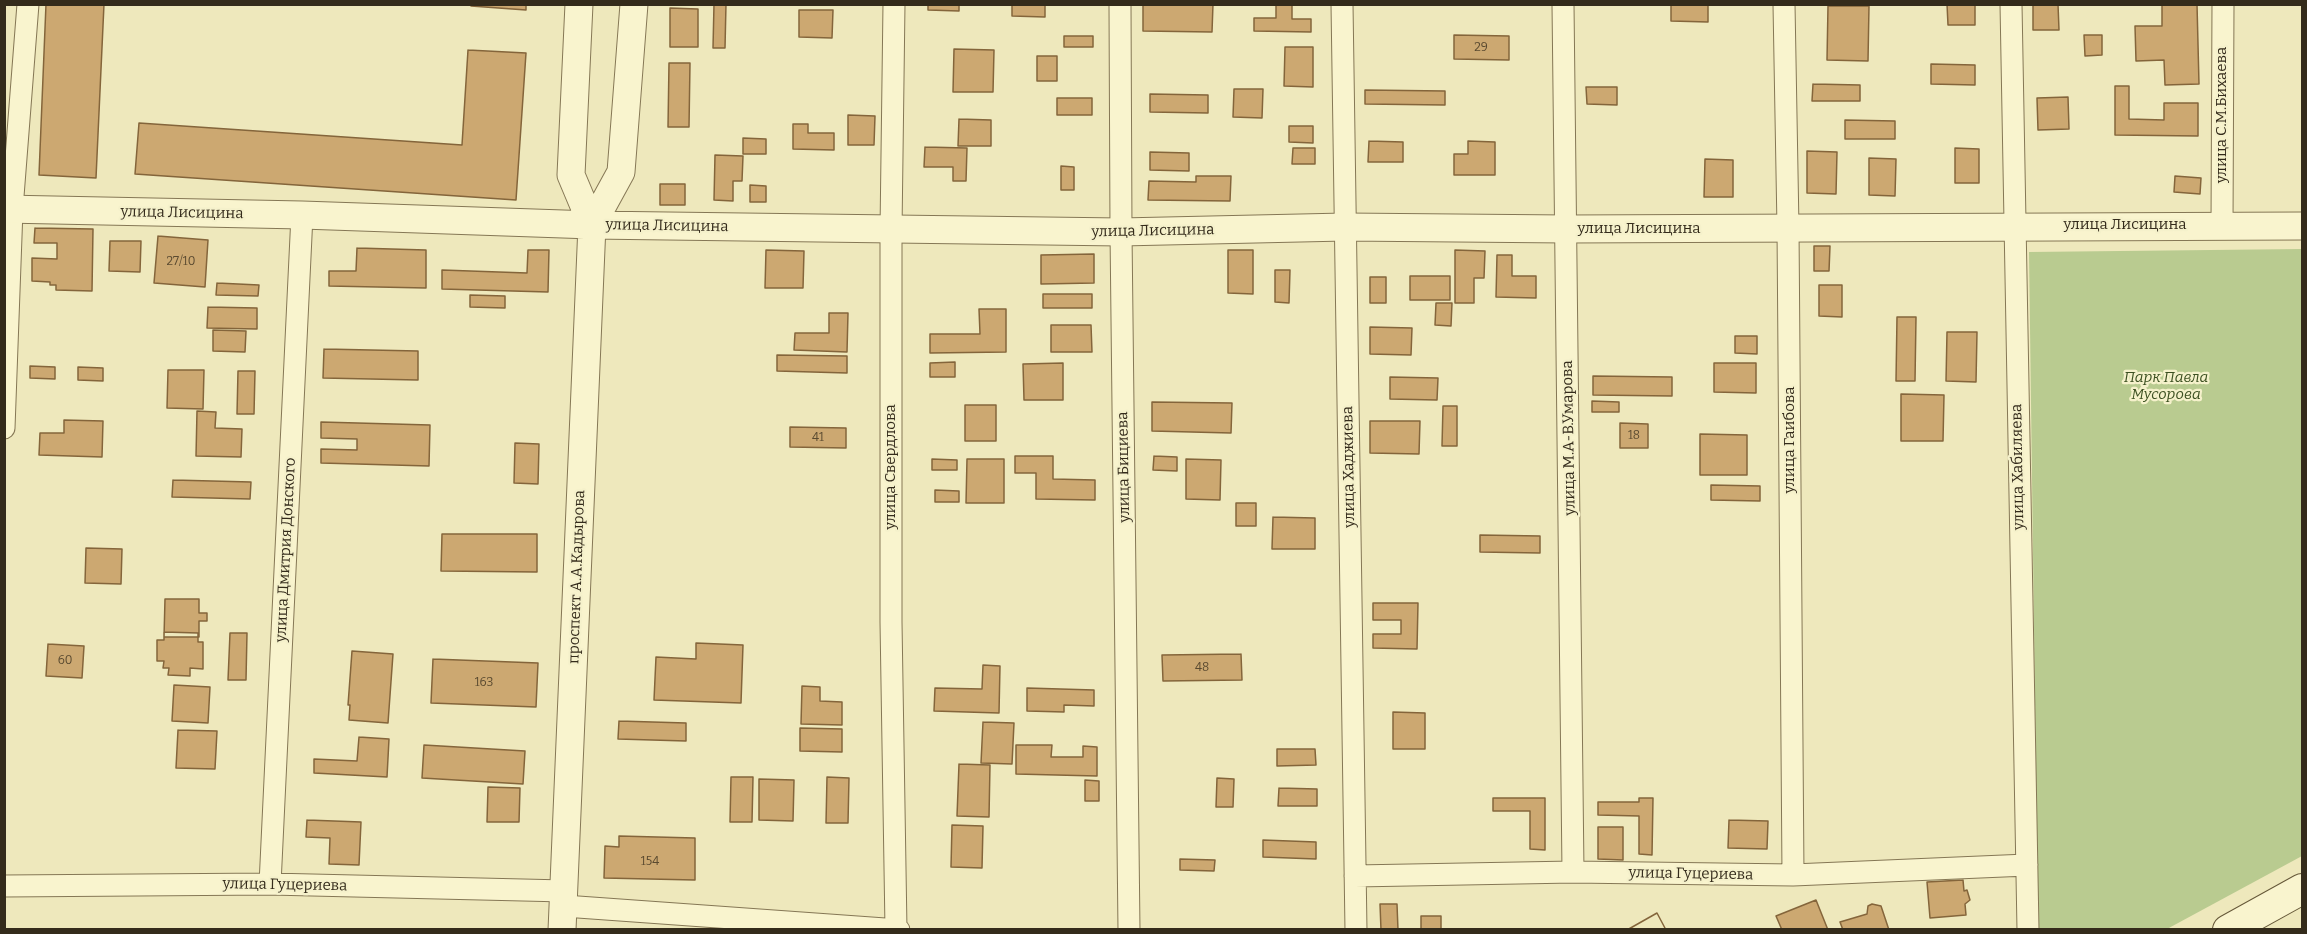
<!DOCTYPE html>
<meta charset="utf-8">
<style>
body{margin:0}
#map{position:relative;width:2307px;height:934px;overflow:hidden;background:#eee8bc;font-family:Bitter,serif}
canvas{display:block}
.frame{position:absolute;inset:0;border:6px solid #342b1b;pointer-events:none}
</style>
<div id="map">
<canvas width="2307" height="934"></canvas>
<div class="frame"></div>
</div>
<script>
const ctx = document.querySelector('canvas').getContext('2d');
ctx.lineJoin = 'round';
function fillPath(path, color) { ctx.fillStyle = color; ctx.fill(path, 'evenodd'); }
const toPath = rows => new Path2D(rows.map(r => 'M' + r).join(''));
function trace(path, color, width, dash) { ctx.strokeStyle = color; ctx.lineWidth = width; ctx.lineCap = dash ? 'butt' : 'round'; ctx.setLineDash(dash || []); ctx.stroke(path); }
function label(font, color, halo, rows, align = 'center') {
  ctx.font = font + ' Bitter,serif'; ctx.lineWidth = 4.5; ctx.setLineDash([]); ctx.textBaseline = 'middle'; ctx.strokeStyle = halo; ctx.fillStyle = color; for (const [text, x, y, turn = 0] of rows) {
    ctx.save(); ctx.translate(x, y); ctx.rotate((+turn || 0) * Math.PI / 180); ctx.textAlign = isNaN(turn) ? turn : align; if (halo) ctx.strokeText(text, 0, 0); ctx.fillText(text, 0, 0); ctx.restore();
  }
}
fillPath(toPath([
 [2302,249,2302,856,2167,929,2038,929,2029,252]
]), '#b9cb90');
const building = toPath([
 [46,4,104,4,96,178,39,175,46,4],
 [471,4,526,4,526,10,471,6,471,4],
 [714,4,726,4,725,48,713,48,714,4],
 [928,4,959,4,959,11,928,10,928,4],
 [1012,4,1045,4,1045,17,1012,16,1012,4],
 [1143,4,1213,4,1212,32,1143,31,1143,4],
 [1276,4,1292,4,1292,19,1311,19,1311,32,1254,31,1254,18,1276,18,1276,4],
 [1671,4,1708,4,1708,22,1671,21,1671,4],
 [1947,4,1975,4,1975,25,1948,25,1947,4],
 [2033,4,2058,4,2059,30,2033,30,2033,4],
 [2162,4,2197,4,2199,84,2165,85,2164,60,2136,61,2135,26,2162,26,2162,4],
 [1828,6,1869,6,1868,61,1827,60,1828,6],
 [670,8,698,9,698,47,670,47,670,8],
 [799,10,833,10,832,38,799,37,799,10],
 [1454,35,1509,36,1509,60,1454,59,1454,35],
 [2084,35,2102,35,2102,55,2085,56,2084,35],
 [1064,36,1093,36,1093,47,1064,47,1064,36],
 [1285,47,1313,47,1313,87,1284,86,1285,47],
 [954,49,994,50,993,92,953,92,954,49],
 [468,50,526,53,516,200,135,174,139,123,462,145,468,50],
 [1037,56,1057,56,1057,81,1037,81,1037,56],
 [669,63,690,63,689,127,668,127,669,63],
 [1931,64,1975,65,1975,85,1931,84,1931,64],
 [1813,84,1860,85,1860,101,1812,101,1813,84],
 [2115,86,2129,86,2129,119,2164,120,2164,103,2198,103,2198,136,2115,135,2115,86],
 [1586,87,1617,87,1617,105,1587,104,1586,87],
 [1234,89,1263,89,1262,118,1233,117,1234,89],
 [1365,90,1445,91,1445,105,1365,104,1365,90],
 [1150,94,1208,95,1208,113,1150,112,1150,94],
 [2068,97,2069,129,2038,130,2037,98,2068,97],
 [1057,98,1092,98,1092,115,1057,115,1057,98],
 [848,115,875,116,874,145,848,145,848,115],
 [959,119,991,120,991,146,958,146,959,119],
 [1845,120,1895,121,1895,139,1845,139,1845,120],
 [793,124,808,124,808,133,834,133,834,150,793,149,793,124],
 [1289,126,1313,126,1313,143,1289,142,1289,126],
 [743,138,766,139,766,154,743,154,743,138],
 [1369,141,1403,142,1403,162,1368,162,1369,141],
 [1468,141,1495,142,1495,175,1454,175,1454,154,1468,154,1468,141],
 [925,147,967,148,966,181,953,181,953,167,924,167,925,147],
 [1293,148,1315,148,1315,164,1292,164,1293,148],
 [1955,148,1979,149,1979,183,1955,183,1955,148],
 [1807,151,1837,152,1836,194,1807,193,1807,151],
 [1150,152,1189,153,1189,171,1150,170,1150,152],
 [715,155,743,156,742,181,733,181,733,201,714,200,715,155],
 [1869,158,1896,159,1895,196,1869,195,1869,158],
 [1705,159,1733,160,1733,197,1704,197,1705,159],
 [1061,166,1074,167,1074,190,1061,190,1061,166],
 [1196,176,1231,176,1230,201,1148,200,1149,181,1196,182,1196,176],
 [2175,176,2201,178,2200,194,2174,192,2175,176],
 [660,184,685,184,685,205,660,205,660,184],
 [750,185,766,186,766,202,750,202,750,185],
 [35,228,93,229,92,291,56,290,56,285,50,285,50,282,32,281,32,258,57,259,57,243,34,243,35,228],
 [158,236,208,240,205,287,154,283,158,236],
 [110,241,141,241,140,272,109,271,110,241],
 [1814,246,1830,246,1829,271,1814,271,1814,246],
 [357,248,426,250,426,288,329,286,329,271,356,271,357,248],
 [528,250,549,250,548,292,442,289,442,270,527,273,528,250],
 [766,250,804,251,803,288,765,288,766,250],
 [1228,250,1253,250,1253,294,1228,293,1228,250],
 [1455,250,1485,251,1484,278,1474,278,1474,303,1455,303,1455,250],
 [1094,254,1094,283,1041,284,1041,255,1094,254],
 [1497,255,1512,255,1512,276,1536,276,1536,298,1496,297,1497,255],
 [1275,270,1290,270,1289,303,1275,302,1275,270],
 [1410,276,1450,276,1450,300,1410,300,1410,276],
 [1370,277,1386,277,1386,303,1370,303,1370,277],
 [217,283,259,285,258,296,216,295,217,283],
 [1819,285,1842,285,1842,317,1819,316,1819,285],
 [1043,294,1092,294,1092,308,1043,308,1043,294],
 [470,295,505,296,505,308,470,307,470,295],
 [1436,303,1452,303,1451,326,1435,325,1436,303],
 [208,307,257,308,257,329,207,328,208,307],
 [979,309,1006,309,1006,352,930,353,930,334,980,334,979,309],
 [829,313,848,313,847,352,794,350,795,333,829,333,829,313],
 [1897,317,1916,317,1915,381,1896,381,1897,317],
 [1051,325,1091,325,1092,352,1051,352,1051,325],
 [1370,327,1412,328,1411,355,1370,354,1370,327],
 [213,330,246,331,245,352,213,351,213,330],
 [1947,332,1977,332,1976,382,1946,381,1947,332],
 [1735,336,1757,336,1757,354,1735,353,1735,336],
 [324,349,418,351,418,380,323,378,324,349],
 [777,355,847,356,847,373,777,371,777,355],
 [955,362,955,377,930,377,930,363,955,362],
 [1063,363,1063,400,1024,400,1023,364,1063,363],
 [1714,363,1756,363,1756,393,1714,392,1714,363],
 [30,366,55,367,55,379,30,378,30,366],
 [78,367,103,368,103,381,78,380,78,367],
 [168,370,204,370,203,409,167,408,168,370],
 [238,371,255,371,254,414,237,414,238,371],
 [1593,376,1672,377,1672,396,1593,395,1593,376],
 [1390,377,1438,378,1437,400,1390,399,1390,377],
 [1901,394,1944,395,1943,441,1901,441,1901,394],
 [1592,401,1619,402,1619,412,1592,412,1592,401],
 [1152,402,1232,403,1231,433,1152,431,1152,402],
 [965,405,996,405,996,441,965,441,965,405],
 [1443,406,1457,406,1457,446,1442,446,1443,406],
 [197,411,216,412,215,428,242,429,241,457,196,456,197,411],
 [64,420,103,421,102,457,39,455,40,433,64,433,64,420],
 [1370,421,1420,421,1419,454,1370,453,1370,421],
 [321,422,430,425,429,466,321,463,321,449,357,450,357,439,321,438,321,422],
 [1620,423,1648,424,1648,448,1620,448,1620,423],
 [790,427,846,428,846,448,790,447,790,427],
 [1700,434,1747,435,1747,475,1700,475,1700,434],
 [515,443,539,444,538,484,514,483,515,443],
 [1015,456,1053,456,1053,479,1095,480,1095,500,1036,499,1036,473,1015,473,1015,456],
 [1154,456,1177,457,1177,471,1153,470,1154,456],
 [932,459,957,460,957,470,932,470,932,459],
 [967,459,1004,459,1004,503,966,503,967,459],
 [1186,459,1221,460,1220,500,1186,499,1186,459],
 [173,480,251,482,250,499,172,497,173,480],
 [1711,485,1760,486,1760,501,1711,500,1711,485],
 [935,490,959,491,959,502,935,502,935,490],
 [1236,503,1256,503,1256,526,1236,526,1236,503],
 [1273,517,1315,518,1315,549,1272,549,1273,517],
 [442,534,537,534,537,572,441,571,442,534],
 [1480,535,1540,536,1540,553,1480,552,1480,535],
 [86,548,122,549,121,584,85,583,86,548],
 [165,599,199,599,199,613,207,613,207,621,199,621,199,637,164,637,165,599],
 [1373,603,1418,603,1417,649,1373,648,1373,634,1401,634,1401,620,1373,620,1373,603],
 [164,632,198,633,198,642,203,642,203,669,190,668,190,676,168,675,169,668,163,668,164,661,157,661,157,640,164,640,164,632],
 [230,633,247,633,246,680,228,680,230,633],
 [696,643,743,645,741,703,654,700,656,657,696,659,696,643],
 [48,644,84,646,82,678,46,676,48,644],
 [352,651,393,654,388,723,349,720,350,705,348,705,352,651],
 [1241,654,1242,680,1163,681,1162,655,1241,654],
 [433,659,538,663,536,707,431,703,433,659],
 [983,665,1000,666,999,713,934,711,935,688,982,689,983,665],
 [174,685,210,687,208,723,172,721,174,685],
 [802,686,820,687,820,701,842,702,842,725,801,724,802,686],
 [1027,688,1094,690,1094,706,1064,705,1064,712,1027,711,1027,688],
 [1393,712,1425,713,1425,749,1393,749,1393,712],
 [619,721,686,723,686,741,618,739,619,721],
 [983,722,1014,723,1012,764,981,763,983,722],
 [800,728,842,729,842,752,800,751,800,728],
 [178,730,217,731,215,769,176,768,178,730],
 [359,737,389,739,387,777,314,773,314,759,357,761,359,737],
 [424,745,525,751,523,784,422,778,424,745],
 [1016,745,1052,745,1051,757,1083,757,1083,746,1097,747,1097,776,1016,774,1016,745],
 [1277,749,1315,749,1316,765,1277,766,1277,749],
 [959,764,990,765,989,817,957,816,959,764],
 [731,777,753,777,752,822,730,822,731,777],
 [827,777,849,778,848,823,826,823,827,777],
 [1217,778,1234,779,1233,807,1216,807,1217,778],
 [759,779,794,780,793,821,759,820,759,779],
 [1085,780,1099,781,1099,801,1085,801,1085,780],
 [488,787,520,788,519,822,487,822,488,787],
 [1279,788,1317,789,1317,806,1278,806,1279,788],
 [1493,798,1545,798,1545,850,1530,849,1530,811,1493,811,1493,798],
 [1639,798,1653,798,1652,855,1639,854,1639,816,1598,815,1598,802,1639,802,1639,798],
 [307,820,361,822,359,865,329,864,330,838,306,837,307,820],
 [1729,820,1768,821,1767,849,1728,848,1729,820],
 [952,825,983,826,982,868,951,867,952,825],
 [1598,827,1623,827,1623,860,1598,859,1598,827],
 [619,836,695,838,695,880,604,878,605,846,619,847,619,836],
 [1263,840,1316,842,1316,859,1263,857,1263,840],
 [1180,859,1215,860,1214,871,1180,870,1180,859],
 [1963,880,1964,891,1967,890,1970,900,1965,904,1966,915,1930,918,1927,882,1963,880],
 [1816,900,1828,930,1782,930,1776,916,1816,900],
 [1380,904,1397,904,1398,930,1381,930,1380,904],
 [1872,904,1881,906,1889,930,1843,930,1840,922,1867,914,1868,906,1872,904],
 [1657,913,1666,930,1627,930,1657,913],
 [1657,913,1666,930,1627,930,1657,913],
 [1421,916,1441,916,1441,930,1421,930,1421,916]
]);
fillPath(building, '#cca871');
trace(building, '#84653b', 1.5);
const minor = toPath([
 [894,4,891,230,891,622,896,929],
 [1120,4,1121,232,1129,930],
 [1342,4,1356,930],
 [1563,4,1573,872],
 [1784,4,1788,228,1793,875],
 [2011,4,2028,930],
 [2222,225,2223,4],
 [4,428,12,209,28,4],
 [1355,876,1573,872,1793,875,2027,865],
 [270,884,302,215],
 [4,886,270,884,565,891],
 [564,906,899,930]
]);
const tertiary = toPath([
 [4,209,302,215,592,225,1121,232,1345,227,1567,229,2302,226],
 [592,225,621,172,634,4],
 [562,930,592,225,571,175,579,4]
]);
const secondary = toPath([
 [2228,930,2302,889]
]);
trace(minor, '#857755', 23);
trace(tertiary, '#857755', 29);
trace(secondary, '#665839', 32);
trace(minor, '#f9f4ce', 21);
trace(tertiary, '#f9f4ce', 27);
trace(secondary, '#f9f4ce', 30);
label('12px', '#5a4a30', null, [
 ["29",1481,48],
 ["27/10",181,262],
 ["18",1634,436],
 ["41",818,438],
 ["60",65,661],
 ["48",1202,668],
 ["163",484,683],
 ["154",650,862]
]);
label('15px', '#342b1b', '#f5f1cb', [
 ["улица С.М.Бихаева",2222,115,-90],
 ["улица Лисицина",182,213,1],
 ["улица Лисицина",2125,225],
 ["улица Лисицина",667,226,1],
 ["улица Лисицина",1639,229],
 ["улица Лисицина",1153,231,-1],
 ["улица М.А-В.Умарова",1569,438,-91],
 ["улица Гаибова",1790,440,-90],
 ["улица Свердлова",891,467,-90],
 ["улица Бициева",1124,467,-91],
 ["улица Хаджиева",1349,467,-91],
 ["улица Хабиляева",2018,467,-91],
 ["улица Дмитрия Донского",286,550,-87],
 ["проспект А.А.Кадырова",577,577,-88],
 ["улица Гуцериева",1691,874,1],
 ["улица Гуцериева",285,885,1]
]);
label('italic 15px', '#3c5021', '#f5f1cb', [
 ["Парк Павла",2166,378],
 ["Мусорова",2166,395]
]);
</script>
